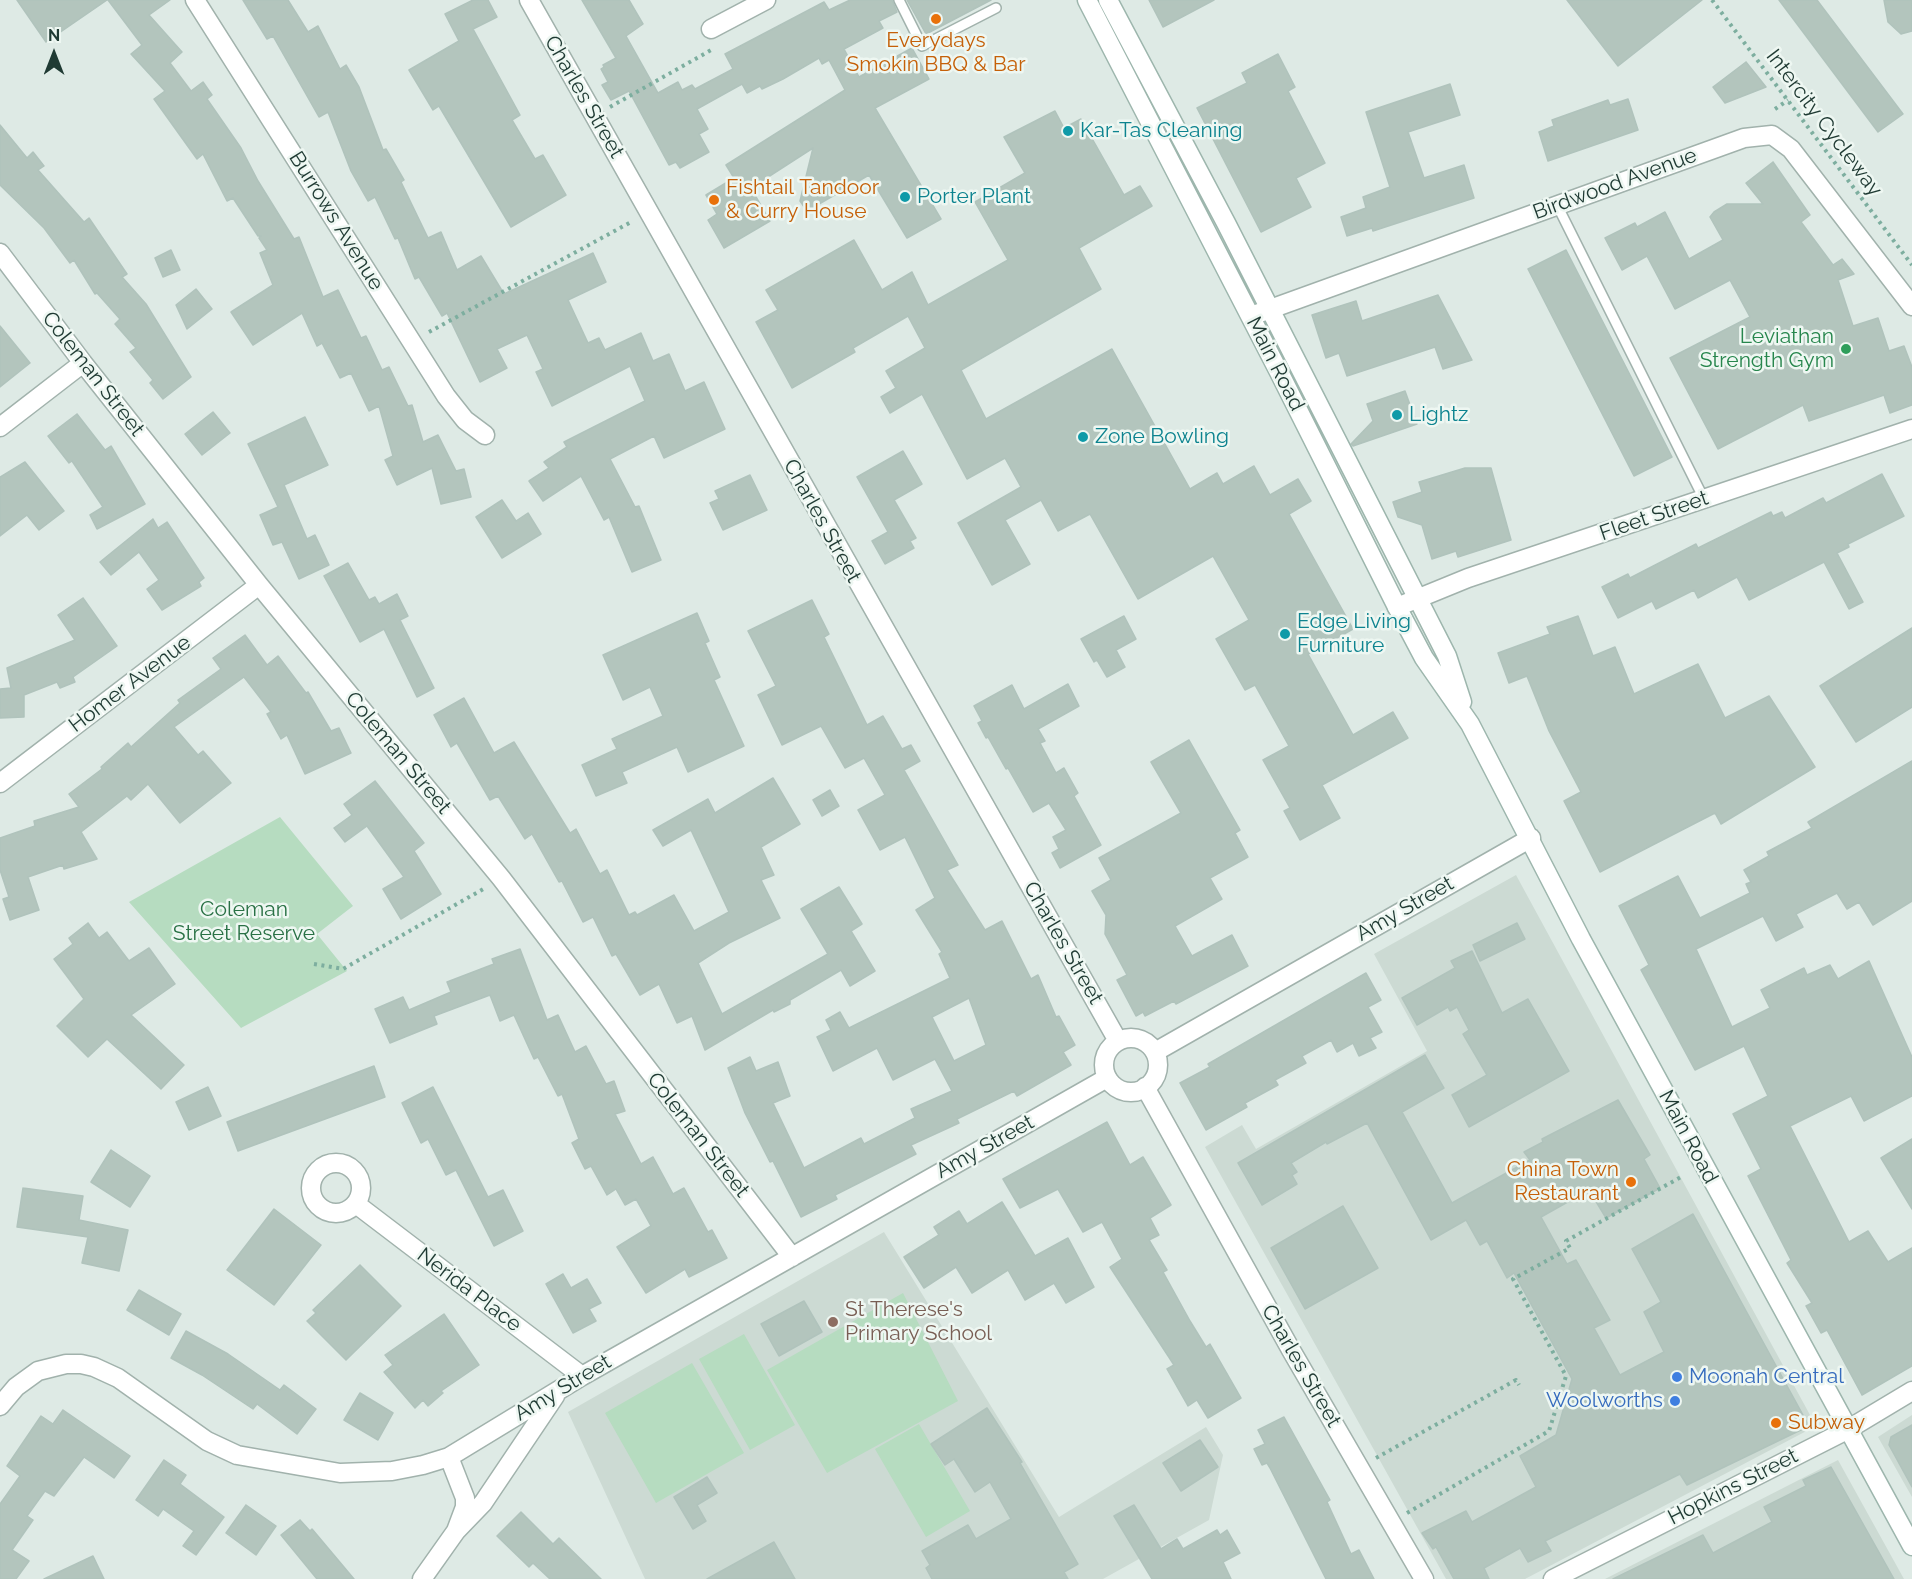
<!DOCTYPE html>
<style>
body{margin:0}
#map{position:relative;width:1912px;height:1579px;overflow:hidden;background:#deeae5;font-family:Raleway,sans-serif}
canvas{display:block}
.north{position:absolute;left:24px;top:24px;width:60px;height:60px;-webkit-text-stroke:4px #eef7f2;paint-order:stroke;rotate:0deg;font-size:16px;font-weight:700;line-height:24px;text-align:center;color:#1f3a33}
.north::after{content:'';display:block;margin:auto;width:21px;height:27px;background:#1f3a33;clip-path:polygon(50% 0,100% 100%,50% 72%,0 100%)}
</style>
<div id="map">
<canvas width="1912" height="1579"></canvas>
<div class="north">N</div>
</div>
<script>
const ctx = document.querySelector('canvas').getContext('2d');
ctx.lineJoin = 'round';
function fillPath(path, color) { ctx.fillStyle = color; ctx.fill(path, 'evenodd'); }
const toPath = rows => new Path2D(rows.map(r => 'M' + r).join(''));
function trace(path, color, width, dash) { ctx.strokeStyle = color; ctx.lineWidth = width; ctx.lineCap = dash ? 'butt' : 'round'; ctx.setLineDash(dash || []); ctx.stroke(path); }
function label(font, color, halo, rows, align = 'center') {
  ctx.font = font + ' Raleway,sans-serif'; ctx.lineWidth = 5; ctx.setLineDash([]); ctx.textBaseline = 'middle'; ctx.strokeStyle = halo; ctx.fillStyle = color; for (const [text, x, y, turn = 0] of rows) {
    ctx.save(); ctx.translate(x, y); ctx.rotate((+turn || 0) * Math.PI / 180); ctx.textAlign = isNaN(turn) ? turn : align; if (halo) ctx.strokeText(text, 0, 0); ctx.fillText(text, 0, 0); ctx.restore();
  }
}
fillPath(toPath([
 [1516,875,1816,1426,1525,1579,1446,1579,1205,1147,1242,1125,1256,1149,1427,1051,1374,954],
 [884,1232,1059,1517,1206,1427,1223,1455,1209,1520,1103,1579,645,1579,568,1412],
 [1912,1415,1912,1497,1878,1437],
 [1838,1460,1904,1579,1605,1579]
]), '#ccdad3');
fillPath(toPath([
 [280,817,353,906,317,934,347,971,241,1028,129,902],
 [903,1293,958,1401,827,1473,767,1370],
 [744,1334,795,1425,750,1450,699,1359],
 [692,1363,744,1453,656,1503,605,1413],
 [919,1424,970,1511,926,1537,875,1449]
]), '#b6dcc0');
const building = toPath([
 [17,0,107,0,46,42,17,0],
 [108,0,170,0,149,15,182,52,170,63,191,91,203,82,212,95,207,99,241,148,258,181,294,239,299,237,323,297,338,290,361,338,366,336,382,370,389,367,408,406,412,405,423,442,438,435,456,471,464,469,471,497,441,504,432,468,397,485,385,460,393,456,379,406,369,411,351,373,340,378,322,343,317,346,302,313,253,345,231,312,273,285,260,253,267,250,259,238,261,236,258,236,233,198,227,201,203,154,197,159,154,99,165,91,131,54,142,45,108,0],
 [243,0,288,0,308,32,318,26,340,69,346,65,359,87,383,150,386,149,404,180,401,182,428,238,441,232,457,270,481,256,504,294,593,253,606,282,568,300,588,343,599,338,605,350,641,333,653,361,669,354,685,391,704,382,725,429,664,458,654,436,610,459,635,507,639,506,661,560,632,572,609,517,604,520,581,476,543,501,529,481,549,468,544,462,567,447,564,442,645,401,630,366,552,406,536,372,543,369,527,335,497,349,507,368,480,382,447,313,442,316,419,277,415,279,398,238,395,239,375,197,368,201,351,171,328,112,319,117,273,36,267,39,243,0],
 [473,0,488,0,497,17,473,29,520,115,512,120,535,159,543,155,566,195,511,227,439,106,433,110,409,70,459,41,445,14,473,0],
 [582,0,629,0,643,24,626,36,658,93,678,82,682,90,692,85,695,89,733,69,725,54,824,2,829,10,850,0,892,0,897,12,879,21,883,28,844,49,859,77,912,48,929,79,875,108,941,219,907,238,869,175,807,211,800,201,813,148,751,188,770,221,724,248,708,220,717,214,706,195,734,178,726,165,845,90,829,60,822,64,819,58,783,79,762,89,760,86,747,93,742,84,697,109,708,129,699,134,709,152,680,168,676,162,669,165,629,91,611,100,602,85,608,82,601,69,604,67,603,65,616,58,582,0],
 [907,0,991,0,926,34,907,0],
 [1149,0,1214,0,1163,27,1149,0],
 [1567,0,1702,0,1618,66,1567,0],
 [1779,0,1817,0,1903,114,1878,132,1779,0],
 [1884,0,1912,0,1912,31,1901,34,1888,22,1884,0],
 [1278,54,1295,87,1288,91,1325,163,1296,178,1311,207,1261,232,1197,108,1247,83,1242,73,1278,54],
 [1746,62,1766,87,1725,103,1713,87,1746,62],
 [1450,84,1460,115,1408,132,1424,178,1464,165,1474,198,1373,231,1372,228,1347,236,1341,217,1366,208,1363,197,1390,187,1366,112,1450,84],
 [1628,99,1638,130,1548,161,1539,132,1554,126,1552,120,1608,100,1610,105,1628,99],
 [1055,111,1064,128,1081,119,1124,195,1140,186,1152,206,1079,248,1101,289,961,370,986,419,1112,349,1190,489,1217,473,1223,484,1254,466,1270,495,1298,479,1311,501,1289,514,1353,629,1308,654,1353,735,1393,712,1408,738,1322,785,1340,818,1300,840,1284,811,1290,808,1263,760,1289,746,1255,685,1245,690,1216,639,1249,620,1213,556,1138,599,1090,514,1058,531,1041,500,1005,520,1030,564,992,585,958,523,1021,487,1005,458,967,479,922,394,890,413,881,397,896,388,886,371,925,348,908,316,853,348,855,352,792,388,756,322,778,310,766,290,854,240,882,290,912,272,928,305,1008,260,975,202,1025,173,1004,137,1055,111],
 [0,125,27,158,33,152,44,166,38,170,84,222,89,218,127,274,122,277,146,304,191,377,163,399,150,383,153,380,130,352,136,348,115,324,120,319,97,293,95,294,74,260,70,263,44,228,0,185,0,125],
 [1773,162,1810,215,1801,222,1833,265,1842,259,1854,274,1838,280,1853,326,1878,318,1889,351,1904,346,1912,367,1912,405,1890,413,1884,395,1809,421,1803,405,1718,449,1670,358,1750,317,1730,280,1675,309,1647,256,1622,270,1605,238,1635,223,1637,227,1665,212,1689,259,1723,240,1710,217,1714,212,1727,204,1763,204,1746,183,1773,162],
 [171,250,180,270,163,277,155,258,171,250],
 [1566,250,1672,457,1634,476,1528,269,1566,250],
 [196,289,212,309,187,329,176,305,196,289],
 [1438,295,1472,360,1443,369,1435,347,1347,376,1339,353,1326,358,1312,315,1356,301,1362,321,1438,295],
 [0,326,30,363,0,387,0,326],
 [1405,391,1417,424,1353,446,1351,444,1373,421,1367,404,1405,391],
 [213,412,230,433,202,455,185,434,213,412],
 [77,414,105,450,111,446,145,504,97,529,90,515,103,507,72,461,69,463,48,436,77,414],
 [305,417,328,465,284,485,307,539,315,535,329,565,299,579,282,542,273,545,260,515,278,507,248,444,305,417],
 [903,451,922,484,894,500,916,538,910,541,914,548,885,564,872,541,888,532,857,477,903,451],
 [25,462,64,511,39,530,27,515,0,536,0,477,25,462],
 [1465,468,1491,468,1511,540,1458,557,1456,551,1432,559,1422,525,1398,517,1393,502,1422,492,1419,482,1465,468],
 [1882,474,1904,516,1848,544,1849,547,1837,553,1863,602,1849,609,1824,562,1749,600,1737,577,1698,598,1694,590,1656,609,1652,601,1618,618,1602,587,1628,574,1630,578,1696,544,1698,548,1771,512,1773,516,1782,512,1785,518,1823,498,1826,503,1882,474],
 [750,475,767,510,723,530,710,503,719,499,715,491,750,475],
 [502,500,516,521,528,513,541,534,502,558,476,517,502,500],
 [153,519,158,528,167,522,204,578,199,582,201,586,162,610,147,589,159,580,139,552,111,575,100,562,153,519],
 [348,563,369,600,375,597,379,604,397,594,408,616,400,620,434,688,417,697,384,629,360,642,324,576,348,563],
 [83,598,117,646,73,677,75,682,60,688,57,682,24,695,24,717,0,718,0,689,11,688,7,668,75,640,58,615,83,598],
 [812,600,829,634,824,637,867,725,883,716,902,749,911,745,920,761,904,770,958,865,947,870,985,930,1002,921,1031,979,1038,975,1056,1017,1059,1016,1075,1045,1063,1052,1071,1065,1017,1096,1014,1091,957,1119,959,1123,911,1145,916,1154,835,1195,837,1199,801,1217,773,1161,770,1162,745,1113,728,1068,750,1057,756,1071,778,1062,790,1096,773,1103,804,1168,861,1138,864,1144,915,1118,911,1109,952,1091,935,1059,893,1080,877,1048,833,1071,817,1037,831,1030,826,1020,840,1012,849,1028,950,978,939,954,942,952,916,910,935,898,905,837,880,850,858,810,885,795,864,758,845,768,821,726,782,745,758,695,776,686,748,631,812,600],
 [969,998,986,1045,954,1061,932,1017,969,998],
 [697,613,709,641,705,643,720,677,714,680,744,746,688,772,677,747,622,772,627,783,596,796,582,765,617,749,612,739,663,716,650,687,623,700,603,655,697,613],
 [1124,616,1136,639,1116,650,1125,667,1107,677,1097,660,1094,662,1081,639,1124,616],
 [1578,616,1593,656,1615,647,1634,694,1698,664,1725,718,1769,696,1815,767,1721,824,1715,813,1600,872,1564,801,1581,792,1549,731,1527,676,1509,683,1498,653,1550,634,1547,627,1578,616],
 [1912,628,1912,707,1856,742,1820,686,1912,628],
 [245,635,267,665,278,656,306,693,308,692,331,731,339,728,351,753,305,774,287,735,281,739,267,714,271,712,244,677,174,727,198,755,203,751,231,783,180,823,148,784,131,800,127,796,81,832,97,859,64,869,63,865,28,877,39,910,10,920,3,899,9,897,0,870,0,838,35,826,34,821,79,807,69,794,102,769,101,767,128,743,131,747,180,703,178,700,221,669,213,658,245,635],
 [1068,684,1079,706,1038,729,1045,741,1040,743,1056,773,1064,768,1078,793,1074,796,1101,845,1060,868,1052,853,1059,849,1053,837,1066,830,1049,803,1033,812,1008,768,1006,769,988,737,986,738,978,723,982,721,974,706,1012,685,1024,709,1068,684],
 [464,698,494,753,514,742,570,833,576,829,600,874,607,870,629,915,635,912,637,915,674,895,694,931,729,912,691,830,663,846,653,830,708,799,715,813,773,778,800,824,761,847,774,875,761,880,780,918,729,943,698,963,722,1014,828,954,801,909,839,887,862,924,851,931,875,971,850,986,841,970,790,1000,790,1004,774,1012,773,1010,705,1050,692,1016,677,1023,659,984,640,995,616,954,612,956,593,917,583,922,562,881,559,882,532,834,525,839,498,796,490,800,457,743,451,747,434,715,464,698],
 [1189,740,1240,830,1235,833,1248,857,1210,878,1222,899,1175,926,1192,956,1232,935,1248,966,1176,1004,1174,1001,1145,1016,1143,1012,1136,1016,1117,980,1127,975,1105,934,1106,915,1092,891,1111,880,1099,858,1181,813,1151,762,1189,740],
 [1912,761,1912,901,1873,925,1859,902,1847,909,1837,893,1796,914,1803,927,1776,941,1763,916,1696,949,1732,1027,1770,1008,1761,990,1804,968,1807,975,1830,965,1838,979,1869,961,1912,1057,1912,1096,1864,1121,1851,1096,1790,1126,1849,1242,1868,1231,1888,1262,1912,1248,1912,1366,1862,1395,1827,1330,1821,1333,1806,1306,1812,1303,1787,1263,1791,1260,1748,1176,1761,1169,1733,1114,1768,1096,1744,1046,1695,1070,1641,970,1649,965,1619,906,1678,876,1700,918,1750,893,1746,884,1751,882,1744,870,1769,856,1767,852,1812,828,1808,822,1912,761],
 [375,781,424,843,414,851,441,894,401,919,383,889,404,877,367,826,345,842,334,828,352,815,344,804,375,781],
 [830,790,839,806,822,816,813,800,830,790],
 [88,923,99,938,107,932,129,961,149,948,175,984,131,1015,184,1065,161,1089,107,1039,88,1057,57,1026,84,999,54,959,73,944,69,938,88,923],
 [1517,923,1525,939,1480,961,1473,945,1517,923],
 [520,949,547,1020,558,1015,575,1052,586,1046,606,1084,614,1081,625,1111,615,1114,641,1164,653,1157,673,1194,684,1188,708,1232,712,1230,727,1258,689,1277,685,1269,646,1293,617,1247,651,1226,636,1199,625,1205,616,1189,607,1195,591,1166,585,1169,572,1143,579,1139,562,1094,558,1096,538,1057,534,1059,514,1015,500,1021,490,995,434,1016,437,1024,390,1043,375,1009,403,997,409,1010,451,992,447,982,494,964,492,959,520,949],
 [1472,951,1502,1013,1528,999,1569,1071,1469,1127,1452,1095,1487,1075,1463,1034,1469,1030,1457,1007,1450,1011,1448,1007,1417,1025,1402,998,1455,968,1451,961,1472,951],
 [1366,973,1381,1000,1368,1007,1382,1032,1370,1038,1376,1048,1359,1056,1353,1043,1337,1052,1331,1040,1302,1056,1306,1063,1275,1080,1278,1085,1245,1103,1247,1107,1206,1130,1180,1083,1210,1067,1208,1064,1366,973],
 [1425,1055,1444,1088,1402,1112,1452,1203,1530,1160,1524,1152,1543,1142,1542,1139,1618,1100,1650,1155,1644,1159,1660,1188,1606,1218,1589,1190,1541,1217,1567,1264,1576,1260,1610,1320,1594,1328,1620,1375,1664,1352,1644,1312,1661,1302,1632,1249,1693,1214,1809,1426,1687,1485,1680,1474,1545,1541,1551,1551,1528,1562,1520,1548,1484,1568,1489,1579,1454,1579,1436,1547,1433,1549,1422,1533,1466,1511,1472,1522,1536,1487,1520,1456,1556,1435,1572,1379,1514,1273,1507,1278,1487,1241,1480,1245,1466,1220,1431,1240,1367,1123,1327,1144,1326,1142,1291,1163,1297,1172,1292,1175,1297,1184,1262,1205,1238,1163,1425,1055],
 [374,1066,385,1097,238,1151,227,1122,374,1066],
 [208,1087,221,1116,189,1130,176,1102,208,1087],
 [433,1087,488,1197,503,1190,523,1231,494,1246,456,1170,446,1175,428,1139,421,1143,402,1103,433,1087],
 [1107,1122,1130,1165,1143,1157,1171,1205,1150,1218,1159,1235,1149,1240,1167,1270,1163,1272,1190,1321,1206,1347,1210,1344,1241,1398,1208,1418,1197,1400,1188,1406,1167,1369,1174,1365,1110,1267,1122,1259,1102,1222,1083,1232,1058,1189,1020,1208,1003,1179,1107,1122],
 [1912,1139,1912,1209,1881,1158,1912,1139],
 [111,1150,150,1176,130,1207,91,1182,111,1150],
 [23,1188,83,1196,79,1220,128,1230,119,1271,82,1263,88,1237,17,1227,23,1188],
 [1002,1202,1035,1256,1068,1238,1094,1287,1066,1303,1054,1283,1025,1300,1008,1270,972,1293,956,1267,924,1288,904,1257,939,1235,934,1227,959,1211,967,1224,1002,1202],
 [1343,1206,1378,1268,1305,1309,1271,1248,1343,1206],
 [274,1209,321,1245,274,1305,227,1270,274,1209],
 [360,1265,401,1306,346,1360,307,1321,316,1313,313,1310,360,1265],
 [563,1274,571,1288,587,1279,601,1303,589,1309,596,1321,573,1333,546,1284,563,1274],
 [139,1290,181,1314,169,1335,127,1310,139,1290],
 [804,1301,822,1332,779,1356,761,1324,804,1301],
 [444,1314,479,1365,441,1391,443,1393,428,1406,423,1400,415,1408,384,1372,393,1365,385,1355,444,1314],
 [186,1331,228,1354,280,1390,284,1385,316,1409,297,1434,257,1404,253,1409,202,1375,171,1358,186,1331],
 [360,1393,393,1413,378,1440,344,1420,360,1393],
 [987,1408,1022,1462,1020,1463,1078,1564,1064,1572,1068,1579,932,1579,926,1568,930,1565,922,1551,968,1525,976,1539,1011,1519,990,1482,975,1492,954,1459,945,1465,931,1444,987,1408],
 [63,1410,130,1456,114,1478,84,1457,54,1496,45,1491,27,1516,33,1520,12,1550,29,1561,16,1579,0,1579,0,1504,20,1476,7,1466,41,1416,53,1424,63,1410],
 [1284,1417,1330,1500,1327,1502,1351,1554,1359,1550,1374,1579,1326,1579,1270,1468,1267,1463,1262,1465,1254,1449,1265,1444,1258,1430,1284,1417],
 [1912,1425,1912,1487,1889,1445,1891,1437,1912,1425],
 [1200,1440,1218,1467,1181,1491,1163,1463,1200,1440],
 [164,1460,186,1475,180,1484,224,1517,196,1555,183,1546,194,1531,163,1509,158,1516,136,1500,164,1460],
 [1831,1467,1894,1579,1613,1579,1703,1535,1713,1553,1772,1522,1764,1507,1806,1486,1803,1480,1831,1467],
 [707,1477,717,1493,697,1505,706,1521,693,1529,674,1497,707,1477],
 [246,1505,276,1526,256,1555,226,1533,246,1505],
 [1134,1505,1161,1549,1177,1539,1183,1549,1217,1530,1220,1535,1227,1530,1240,1553,1223,1562,1231,1579,1152,1579,1114,1516,1134,1505],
 [521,1512,553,1544,559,1538,601,1579,550,1579,533,1563,529,1567,497,1536,521,1512],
 [300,1520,310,1531,312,1529,354,1579,317,1579,281,1535,300,1520],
 [774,1542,795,1579,707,1579,774,1542],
 [93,1556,104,1579,44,1579,93,1556]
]);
fillPath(building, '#b3c5bd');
trace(building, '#b0c3bc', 1.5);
const service = toPath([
 [899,0,922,46,996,8],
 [1557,205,1704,499]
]);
const minor = toPath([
 [195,0,446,396,465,420,485,435],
 [711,29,766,0],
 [0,253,83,363,259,585,501,878,792,1257],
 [1251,316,1744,138,1772,135,1791,149,1912,306],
 [0,427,83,363],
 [1397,607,1468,578,1912,429],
 [0,783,259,585],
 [1155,1052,1531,838],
 '311 1188a25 25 0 1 1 50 0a25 25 0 1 1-50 0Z',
 [356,1204,582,1376],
 [0,1406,16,1387,38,1371,66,1364,81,1364,94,1367,118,1378,207,1441,237,1455,340,1473,392,1471,423,1465,449,1457,582,1376,1107,1078],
 [456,1531,483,1503,555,1396],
 [422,1579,456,1531,465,1507,465,1498,449,1457]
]);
const tertiary = toPath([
 [529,0,1118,1041],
 '1104 1065a27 27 0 1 1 54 0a27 27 0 1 1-54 0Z',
 [1145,1087,1291,1350,1424,1579],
 [1553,1579,1847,1430,1912,1391]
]);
const secondary = toPath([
 [1087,0,1279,372,1397,607,1424,658,1470,724,1581,939,1912,1546],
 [1108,0,1226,223,1447,656,1462,702]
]);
trace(service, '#a1b2ac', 12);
trace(minor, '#a1b2ac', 21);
trace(tertiary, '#a1b2ac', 21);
trace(secondary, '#9db6ad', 21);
trace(toPath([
 [1712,0,1912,265],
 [610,107,713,49],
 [1775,109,1788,100],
 [429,332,631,222],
 [314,964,343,969,485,888],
 [1376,1458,1516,1380,1519,1385],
 [1407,1513,1549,1431,1566,1376,1513,1279,1570,1248,1566,1241,1681,1177]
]), '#7dae9f', 4, [3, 4.5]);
trace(service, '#fff', 9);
trace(minor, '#fff', 18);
trace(tertiary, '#fff', 18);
trace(secondary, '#fff', 18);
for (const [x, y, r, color] of [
 [936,19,6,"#e8710a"],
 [1068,131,6,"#0f9aa8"],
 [905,197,6,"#0f9aa8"],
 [714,200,6,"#e8710a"],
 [1846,349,6,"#2e9e5b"],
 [1397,415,6,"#0f9aa8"],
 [1083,437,6,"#0f9aa8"],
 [1285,634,6,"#0f9aa8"],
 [1631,1182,6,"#e8710a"],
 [833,1322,6,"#8d6e63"],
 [1677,1377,6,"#3f7fe0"],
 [1675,1401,6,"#3f7fe0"],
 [1776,1423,6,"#e8710a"]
]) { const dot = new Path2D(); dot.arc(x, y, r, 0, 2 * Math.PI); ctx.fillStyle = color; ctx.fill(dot); trace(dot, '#eef7f2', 2); }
label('21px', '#c56008', '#eef7f2', [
 ["Everydays",936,41,"center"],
 ["Smokin BBQ & Bar",936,65,"center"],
 ["Fishtail Tandoor",726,188],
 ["& Curry House",726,212],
 ["China Town",1619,1170,"right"],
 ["Restaurant",1619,1194,"right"],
 ["Subway",1788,1423]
], 'left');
label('21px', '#1f3a33', '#eef7f2', [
 ["Charles Street",584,97,60],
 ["Intercity Cycleway",1824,123,53],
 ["Birdwood Avenue",1615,184,-20],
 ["Burrows Avenue",336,221,58],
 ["Main Road",1275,364,63],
 ["Coleman Street",93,374,52],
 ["Fleet Street",1654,516,-19],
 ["Charles Street",822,521,61],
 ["Homer Avenue",130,684,-37],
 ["Coleman Street",398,753,50],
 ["Amy Street",1405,909,-30],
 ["Charles Street",1063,943,60],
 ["Coleman Street",698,1135,52],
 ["Main Road",1688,1137,62],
 ["Amy Street",985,1147,-29],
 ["Nerida Place",469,1290,37],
 ["Charles Street",1301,1366,60],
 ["Amy Street",563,1388,-31],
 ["Hopkins Street",1733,1487,-27]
]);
label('21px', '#0d838f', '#eef7f2', [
 ["Kar-Tas Cleaning",1080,131],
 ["Porter Plant",917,197],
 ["Lightz",1409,415],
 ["Zone Bowling",1095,437],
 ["Edge Living",1297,622],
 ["Furniture",1297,646]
], 'left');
label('21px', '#27864d', '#eef7f2', [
 ["Leviathan",1834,337],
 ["Strength Gym",1834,361]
], 'right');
label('21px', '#297145', '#eef7f2', [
 ["Coleman",244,910],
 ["Street Reserve",244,934]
]);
label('21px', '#785e54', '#eef7f2', [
 ["St Therese's",845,1310],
 ["Primary School",845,1334]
], 'left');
label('21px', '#366cbe', '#eef7f2', [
 ["Moonah Central",1689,1377],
 ["Woolworths",1663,1401,"right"]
], 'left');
</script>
